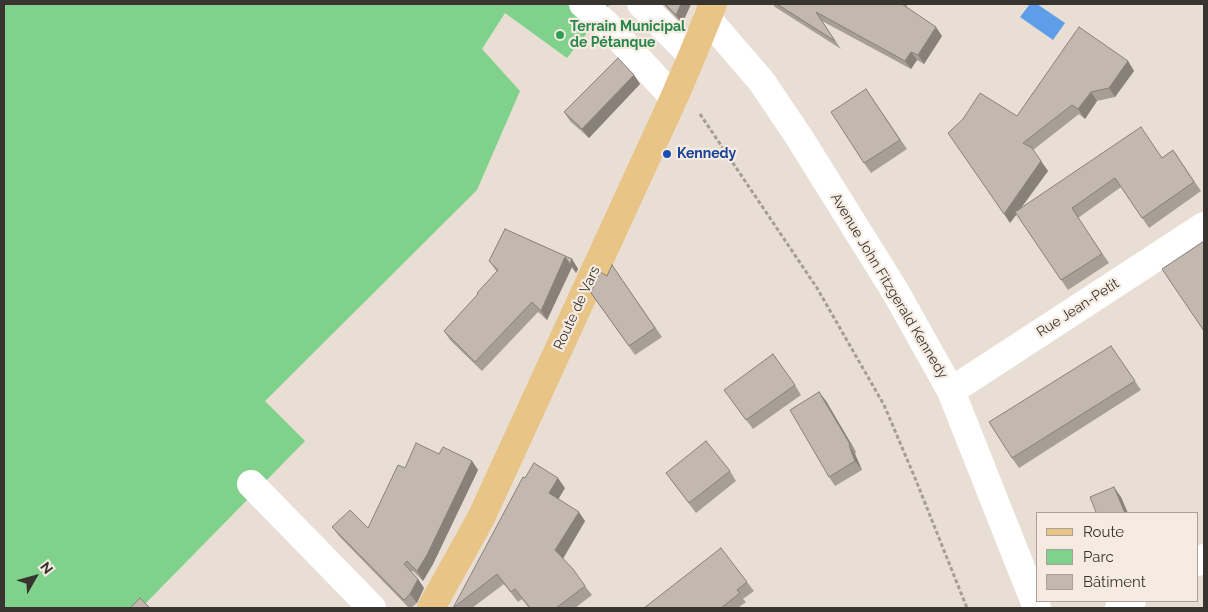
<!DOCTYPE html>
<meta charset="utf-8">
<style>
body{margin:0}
#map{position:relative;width:1208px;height:612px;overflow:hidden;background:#e8ded4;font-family:Raleway,sans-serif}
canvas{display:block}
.frame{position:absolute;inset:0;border:5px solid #383430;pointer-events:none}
.legend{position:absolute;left:1036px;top:512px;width:162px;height:90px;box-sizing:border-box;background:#f6ebe1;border:1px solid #aaa29a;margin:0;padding:6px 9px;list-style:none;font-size:15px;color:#383430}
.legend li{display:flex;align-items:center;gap:10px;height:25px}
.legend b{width:25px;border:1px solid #aaa29a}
.north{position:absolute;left:10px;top:552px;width:50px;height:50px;-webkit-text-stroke:4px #f6ebe1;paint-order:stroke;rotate:52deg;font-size:14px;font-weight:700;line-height:20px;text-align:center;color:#383430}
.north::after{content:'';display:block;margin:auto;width:18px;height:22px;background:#383430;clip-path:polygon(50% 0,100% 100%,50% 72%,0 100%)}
</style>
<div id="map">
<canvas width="1208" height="612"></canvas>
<div class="frame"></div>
<ul class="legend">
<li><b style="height:6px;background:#e8c487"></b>Route</li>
<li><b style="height:14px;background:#80d18b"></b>Parc</li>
<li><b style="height:14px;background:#c2b8ae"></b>Bâtiment</li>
</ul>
<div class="north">N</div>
</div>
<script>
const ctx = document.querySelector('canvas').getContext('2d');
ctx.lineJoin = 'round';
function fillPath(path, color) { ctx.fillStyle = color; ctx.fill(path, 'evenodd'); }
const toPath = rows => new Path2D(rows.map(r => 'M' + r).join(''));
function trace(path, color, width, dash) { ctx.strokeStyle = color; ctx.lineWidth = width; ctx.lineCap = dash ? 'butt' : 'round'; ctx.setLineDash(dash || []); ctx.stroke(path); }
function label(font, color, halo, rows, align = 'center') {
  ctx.font = font + ' Raleway,sans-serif'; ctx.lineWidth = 4.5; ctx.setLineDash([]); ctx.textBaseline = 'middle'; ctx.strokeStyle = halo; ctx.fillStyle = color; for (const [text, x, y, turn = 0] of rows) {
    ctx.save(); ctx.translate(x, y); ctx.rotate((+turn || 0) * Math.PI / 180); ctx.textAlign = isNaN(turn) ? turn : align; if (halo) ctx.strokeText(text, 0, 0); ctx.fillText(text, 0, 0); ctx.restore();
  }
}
fillPath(toPath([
 [4,4,610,4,567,58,505,13,482,49,520,91,477,190,265,401,305,441,141,608,4,608]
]), '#80d18b');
fillPath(toPath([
 [1030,4,1037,4,1065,23,1053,40,1020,17]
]), '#5e9ee8');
trace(toPath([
 [700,114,817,288,884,405,915,478,967,608]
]), '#a59d96', 3, [4, 2.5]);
trace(toPath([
 [583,4,605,23,674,98],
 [641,4,692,56],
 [707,18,762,82,799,137,895,291,951,391,1037,608],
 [951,391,1204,226],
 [251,484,372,608],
 [1197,562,1204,558],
 [1119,608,1132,601]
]), '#fff', 28);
trace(toPath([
 [431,608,481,518,674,98,692,56,713,4]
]), '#e8c487', 28);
fillPath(toPath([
 [663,4,691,4,682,24],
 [773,4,908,4,906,7,942,36,924,64,917,60,911,69,822,21,841,49,775,7],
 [1128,61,1134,71,1115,97,1097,101,1085,119,1079,114,1033,150,1048,171,1021,208,1162,158,1173,150,1201,191,1149,228,1121,187,1078,218,1109,263,1068,290,1017,214,1010,223,1017,116],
 [634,75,640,84,589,138,570,121,564,112],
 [866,89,907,149,871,173,864,163],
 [505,229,572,259,578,269,576,273,572,267,547,320,538,312,482,371,450,340,444,331,478,295,477,293,497,272,489,261],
 [612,265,662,337,635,355,591,293,607,276],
 [1111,346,1141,390,1019,468,1012,458],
 [795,385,801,395,753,429,724,390],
 [819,392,826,401,856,452,855,454,862,470,835,486,829,477],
 [439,454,472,461,478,470,433,564,423,581,413,571,411,572,418,579,424,588,417,603,411,608,409,608,339,536,332,527,368,528,405,468],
 [730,471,736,481,696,513,666,473],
 [565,488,558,499,585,521,563,559,585,586,592,595,575,608,529,608,522,599,518,602,504,584,472,608,453,608],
 [747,582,754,591,743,599,746,602,738,608,644,608]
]), '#a79e96');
fillPath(toPath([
 [681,4,691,4,682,24,676,15],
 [936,27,942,36,924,64,918,55],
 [911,52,917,60,911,69,905,61],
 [1128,61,1134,71,1115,97,1109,88],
 [634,75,640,84,589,138,582,129],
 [1091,92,1097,101,1085,119,1078,109],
 [1041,161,1048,171,1010,223,1004,214],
 [565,257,572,267,547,320,541,311],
 [572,259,578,269,576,273,570,264],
 [819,392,826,401,856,452,850,444],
 [849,445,855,454,862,470,855,461],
 [472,461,478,470,433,564,423,581,417,571],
 [558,478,565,488,556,503,549,493],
 [1114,487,1121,497,1128,513,1125,513],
 [579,512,585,521,562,560,555,550],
 [418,579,424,588,417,603,410,594]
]), '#88817a');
const building = toPath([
 [665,4,681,4,676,15,665,4],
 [777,4,902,4,936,27,918,55,911,52,905,61,816,12,835,41,777,4],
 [1079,27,1128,61,1109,88,1091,92,1078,109,1072,105,1023,143,1032,148,1041,161,1004,214,948,133,963,119,980,93,1017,116,1079,27],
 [618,58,634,75,582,129,564,112,618,58],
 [866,89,900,140,864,163,831,112,866,89],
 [1141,127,1162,158,1173,150,1194,182,1142,218,1115,178,1072,208,1102,254,1061,280,1015,212,1141,127],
 [505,229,572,259,570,264,565,257,541,311,532,302,475,362,444,331,478,294,477,293,498,270,489,261,505,229],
 [1204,241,1204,331,1162,269,1204,241],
 [612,265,655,328,629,346,591,293,600,272,607,276,612,265],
 [1111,346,1135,381,1012,458,989,422,1111,346],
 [773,354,795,385,746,420,724,390,773,354],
 [819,392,850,444,849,445,855,461,829,477,790,410,819,392],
 [706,441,730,471,689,503,666,473,706,441],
 [416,443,439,454,443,447,472,461,427,555,417,571,407,561,404,564,418,579,410,594,404,600,332,527,350,510,368,528,398,465,405,468,416,443],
 [534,463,558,478,549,493,579,512,555,550,573,569,585,586,556,608,530,608,515,589,511,592,497,574,453,608,523,477,525,478,534,463],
 [1114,487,1125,513,1092,513,1096,512,1090,497,1114,487],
 [721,548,747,582,737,590,740,593,721,608,644,608,721,548],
 [140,598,150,608,130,608,140,598]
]);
fillPath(building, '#c2b8ae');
trace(building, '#88817a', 1);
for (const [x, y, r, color] of [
 [560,35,5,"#2e9e5b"],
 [667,154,5,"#1a4fb4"]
]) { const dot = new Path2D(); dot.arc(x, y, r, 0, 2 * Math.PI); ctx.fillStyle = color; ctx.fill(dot); trace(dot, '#f6ebe1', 2); }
label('bold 14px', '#27864d', '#f6ebe1', [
 ["Terrain Municipal",570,27],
 ["de Pétanque",570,43]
], 'left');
label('bold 14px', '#164399', '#f6ebe1', [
 ["Kennedy",677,154]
], 'left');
label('14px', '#383430', '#f6ebe1', [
 ["Avenue John Fitzgerald Kennedy",889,286,59],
 ["Route de Vars",577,308,-65],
 ["Rue Jean-Petit",1078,308,-33]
]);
</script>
